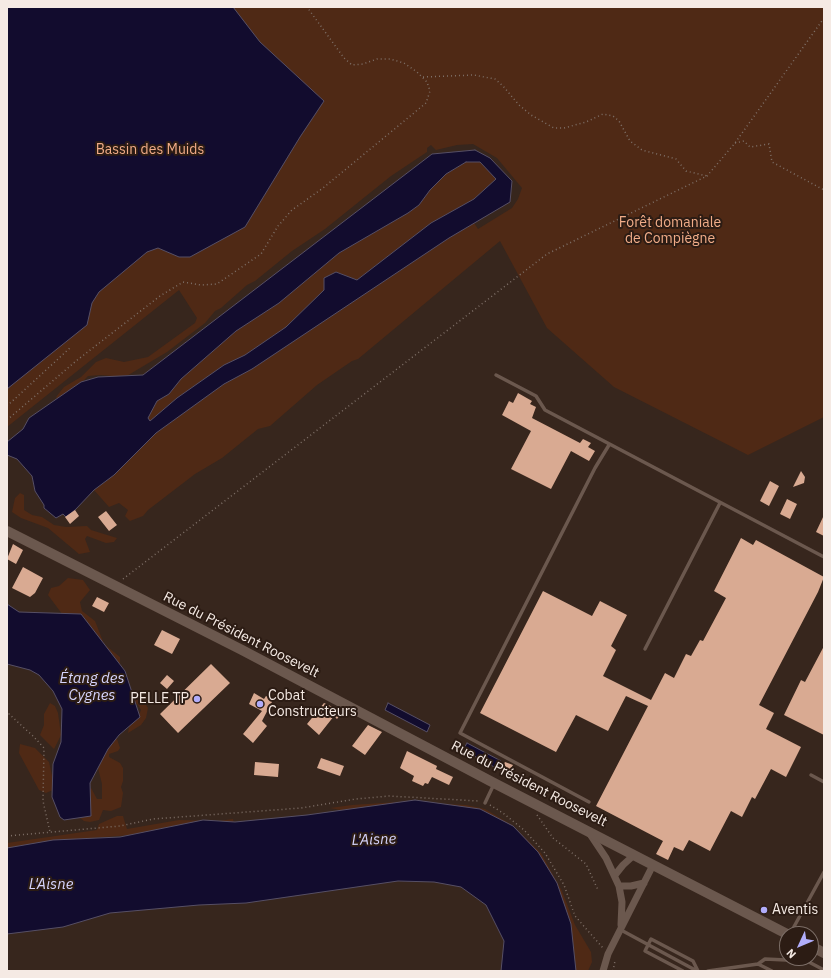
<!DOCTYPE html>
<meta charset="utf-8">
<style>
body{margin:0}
#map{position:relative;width:831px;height:978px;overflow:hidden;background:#37261d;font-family:"IBM Plex Sans",sans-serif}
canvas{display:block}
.frame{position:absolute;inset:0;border:8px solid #f5eae4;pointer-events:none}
.north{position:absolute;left:779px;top:926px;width:40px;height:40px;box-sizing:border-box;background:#2c1c14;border:1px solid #7c6e67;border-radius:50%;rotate:226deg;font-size:11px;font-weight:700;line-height:16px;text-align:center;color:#f5eae4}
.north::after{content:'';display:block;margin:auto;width:14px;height:18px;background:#b1adfa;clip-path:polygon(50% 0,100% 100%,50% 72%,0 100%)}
</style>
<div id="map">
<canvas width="831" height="978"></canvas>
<div class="frame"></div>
<div class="north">N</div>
</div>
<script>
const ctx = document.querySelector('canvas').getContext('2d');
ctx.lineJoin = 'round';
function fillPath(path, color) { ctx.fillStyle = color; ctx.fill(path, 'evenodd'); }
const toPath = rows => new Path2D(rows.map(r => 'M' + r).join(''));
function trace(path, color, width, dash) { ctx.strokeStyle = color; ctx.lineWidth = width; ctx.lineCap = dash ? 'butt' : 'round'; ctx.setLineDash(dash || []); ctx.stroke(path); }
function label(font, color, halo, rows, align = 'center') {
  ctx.font = font + ' "IBM Plex Sans",sans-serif'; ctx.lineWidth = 4; ctx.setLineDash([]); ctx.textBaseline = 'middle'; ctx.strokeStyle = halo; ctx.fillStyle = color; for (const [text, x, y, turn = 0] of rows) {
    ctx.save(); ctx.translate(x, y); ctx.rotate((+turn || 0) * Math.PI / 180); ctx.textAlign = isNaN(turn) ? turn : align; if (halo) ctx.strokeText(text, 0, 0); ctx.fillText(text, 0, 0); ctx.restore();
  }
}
fillPath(toPath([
 [7,7,824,7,824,417,748,455,614,387,547,328,500,241,358,359,352,361,317,385,270,426,258,429,222,458,195,474,148,510,143,516,130,521,125,516,128,510,119,503,109,507,94,490,114,475,156,433,224,384,252,369,449,238,474,223,478,229,512,208,518,199,522,188,497,158,473,144,457,145,436,150,431,145,427,148,427,152,391,176,325,229,292,251,255,281,247,285,221,308,215,311,205,323,167,352,125,377,101,375,88,376,65,400,60,401,56,397,64,387,81,377,96,362,106,358,124,362,148,357,195,323,197,318,179,290,7,427],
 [466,162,480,162,496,179,474,199,431,223,357,280,336,272,324,290,286,327,245,355,224,365,177,398,150,421,148,418,157,401,169,394,181,379,236,331,279,303,339,253,408,213,419,205,430,190,446,174],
 [20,493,24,495,24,510,32,515,42,517,54,525,66,527,87,526,91,530,117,538,114,542,106,543,87,536,85,539,90,552,79,554,48,528,21,518,12,512,15,498],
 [68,578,83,580,90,590,80,602,82,611,95,621,104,644,120,657,120,665,123,675,68,622,48,595,51,588,59,586],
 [131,690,137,691,148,708,146,718,141,725,128,733,130,722,139,715,141,710,138,705,129,697],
 [50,703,55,706,58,713,61,735,54,749,40,735,44,725,44,714],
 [111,738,117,739,120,748,118,751,109,754,109,757,120,763,123,768,123,781,121,787,123,793,121,807,111,811,103,810,99,820,90,822,84,821,78,816,86,792,91,788,97,799,102,799,102,784,98,768,102,753],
 [20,744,35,748,49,762,55,789,46,793,39,790,19,753],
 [398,802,466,805,485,809,512,825,541,853,562,891,575,925,591,952,592,962,588,971,571,971,385,807,341,810,330,808,352,805],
 [117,816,123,816,127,829,179,820,218,821,233,819,234,824,145,834,91,838,7,849,7,843,97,830,99,824]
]), '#4f2915');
const water = toPath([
 [7,7,233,7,260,42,324,101,300,137,245,227,190,257,179,257,158,248,147,252,99,292,92,303,87,325,7,389,7,7],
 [475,150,490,158,512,181,510,202,449,238,252,369,224,384,156,433,114,475,94,490,75,510,66,517,63,514,56,518,44,508,44,505,35,491,32,476,17,459,7,455,7,442,23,429,29,418,81,382,98,377,143,375,432,154,475,150],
 [466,162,480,162,496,179,474,199,431,223,357,280,336,272,324,278,324,290,286,327,245,355,224,365,177,398,150,421,148,418,157,401,169,394,181,379,236,331,279,303,339,253,408,213,419,205,430,190,446,174,466,162],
 [7,604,19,612,81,614,125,671,140,717,119,735,108,749,90,783,91,816,64,820,60,817,52,797,53,764,61,742,62,709,53,691,39,675,30,670,7,664,7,604],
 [388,703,430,725,427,732,385,710,388,703],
 [467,743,501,761,498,769,463,750,467,743],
 [415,800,480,809,513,826,538,852,557,883,571,924,576,971,501,971,504,941,486,905,461,887,434,882,398,881,246,903,199,905,110,913,63,927,7,934,7,848,53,840,120,837,203,820,235,822,307,815,415,800]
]);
fillPath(water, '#120c2e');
trace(water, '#564f65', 1);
fillPath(toPath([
 [518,393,532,401,530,404,536,407,532,418,580,443,583,439,591,443,588,447,595,451,589,461,571,451,551,489,511,469,531,431,502,415,509,401,513,403],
 [801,471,805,477,804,483,793,487],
 [770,481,779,486,769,506,760,501],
 [787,499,797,504,790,519,780,514],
 [75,510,79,516,70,524,65,517],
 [106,511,117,525,109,531,98,517],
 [824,515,824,536,816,532],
 [741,538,753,545,756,540,824,577,818,592,759,705,774,713,766,729,801,747,786,777,771,769,755,799,752,797,742,817,731,811,710,851,689,840,683,851,674,847,668,860,656,854,663,841,596,806,648,706,626,696,608,731,576,715,556,752,480,713,543,591,592,616,600,601,627,615,611,646,616,650,603,676,651,700,665,673,674,678,686,654,691,656,700,640,703,641,726,598,714,591],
 [13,544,23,550,16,564,7,559],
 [23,567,43,578,35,593,30,597,12,588],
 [97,597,109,603,104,612,92,606],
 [162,630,180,639,172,654,154,645],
 [824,646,824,735,784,715,801,680,805,682],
 [211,664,230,683,178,733,160,714],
 [167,675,174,681,167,689,160,683],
 [254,693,264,699,266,696,273,700,262,721,267,726,253,743,243,734,262,711,249,704],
 [324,703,339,710,341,714,337,719,334,716,319,735,307,724],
 [368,725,382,732,365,755,352,746],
 [407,751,437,766,436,769,453,777,449,785,432,777,428,784,425,783,423,786,412,781,414,776,400,768],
 [321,758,344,766,340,776,317,768],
 [255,762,279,764,278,777,254,775],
 [505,762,513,765,507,775,500,771]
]), '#d9aa92');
trace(toPath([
 [423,77,474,75,495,79,503,86,519,105,531,115,554,128,564,128,586,122,603,114,613,116,619,121,630,141,642,150,676,159,686,171,707,176],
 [735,143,744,141,750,147,769,144,772,162,824,190],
 [7,406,71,347],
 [7,420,76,361,160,296,183,282,201,285,217,284,261,254,278,226,292,210,323,188,426,103,430,91,427,82,417,72,404,63,390,59,377,59,363,64,352,65,344,58,307,7],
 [123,579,547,254,707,176,735,143,824,18],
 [7,718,9,714,34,737,44,748,43,801,50,832],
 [490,805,503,813,524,830,545,853,564,885,575,916,603,948],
 [537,815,553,838,586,864,598,890],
 [7,836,120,826,153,819,301,808,356,799,389,796,479,801],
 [613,971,615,961]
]), '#7f7068', 1.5, [1, 3]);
trace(toPath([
 [496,375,536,396,545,410,824,557],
 [645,649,720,503],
 [811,775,824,782],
 [589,802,460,733,595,468,609,445],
 [485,803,494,784],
 [621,930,697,971],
 [790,934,824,872],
 [758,964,772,971],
 [683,971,645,951,651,939,693,961,698,971],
 [708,971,758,964,765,959,807,961,824,970]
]), '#6b584e', 3.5);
trace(toPath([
 [590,834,606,858,619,886,622,902,621,925],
 [615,875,623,865,634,855],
 [619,886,631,886,644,883],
 [603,971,608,954,653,865]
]), '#6b584e', 7);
trace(toPath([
 [7,531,242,650,494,783,787,934],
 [811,946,824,953]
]), '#6b584e', 10);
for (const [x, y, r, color] of [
 [197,699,4,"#b1adfa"],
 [260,704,4,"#b1adfa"],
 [764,910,4,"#b1adfa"]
]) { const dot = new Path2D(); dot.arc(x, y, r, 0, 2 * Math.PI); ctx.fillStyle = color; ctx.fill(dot); trace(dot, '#2c1c14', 1.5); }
label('14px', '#f1ac88', '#2c1c14', [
 ["Bassin des Muids",150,150],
 ["Forêt domaniale",670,223],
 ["de Compiègne",670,239]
]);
label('14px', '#f5eae4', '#2c1c14', [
 ["Rue du Président Roosevelt",241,635,27],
 ["Rue du Président Roosevelt",529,784,27]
]);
label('14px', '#f5eae4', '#2c1c14', [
 ["Cobat",268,696],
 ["Constructeurs",268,712],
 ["PELLE TP",189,699,"right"],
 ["Aventis",772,910]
], 'left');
label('italic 15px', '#d5d4fd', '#2c1c14', [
 ["Étang des",92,679],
 ["Cygnes",92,696],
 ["L'Aisne",374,840,-2],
 ["L'Aisne",51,885]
]);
</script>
